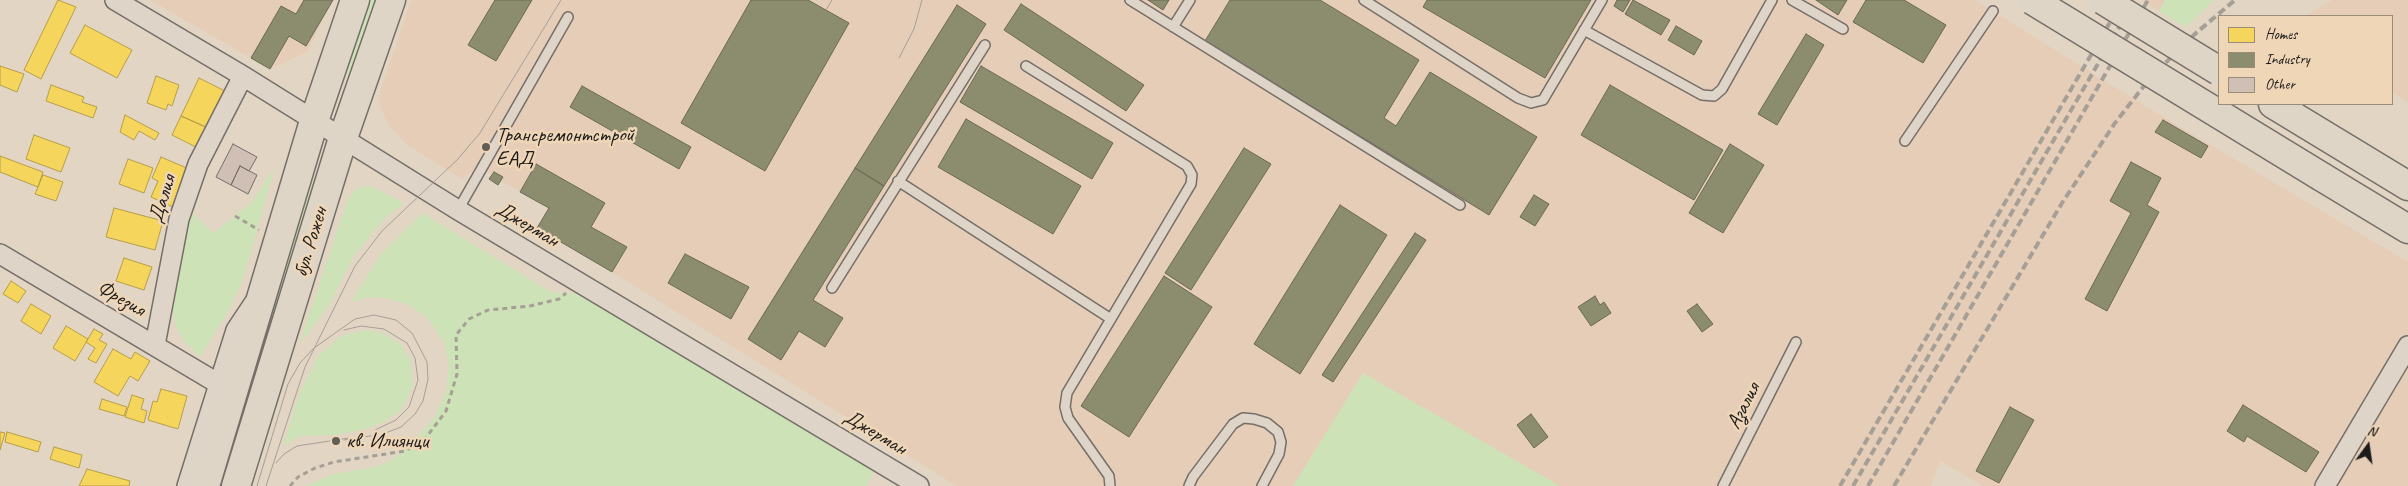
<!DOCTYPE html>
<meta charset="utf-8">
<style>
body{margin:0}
#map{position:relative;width:2408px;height:486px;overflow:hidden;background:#e2d5c4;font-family:Caveat,sans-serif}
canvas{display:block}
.legend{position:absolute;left:2218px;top:15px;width:175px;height:90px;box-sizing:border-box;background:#efd6b7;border:1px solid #9b8c79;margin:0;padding:6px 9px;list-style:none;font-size:15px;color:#1c1c1c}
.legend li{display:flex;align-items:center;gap:10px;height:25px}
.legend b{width:25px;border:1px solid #9b8c79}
.north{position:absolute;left:2343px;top:421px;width:50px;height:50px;-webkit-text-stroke:4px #efd6b7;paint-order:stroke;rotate:14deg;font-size:14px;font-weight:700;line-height:20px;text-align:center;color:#1c1c1c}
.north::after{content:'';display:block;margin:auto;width:18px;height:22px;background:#1c1c1c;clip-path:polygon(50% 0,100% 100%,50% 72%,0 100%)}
</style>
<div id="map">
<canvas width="2408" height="486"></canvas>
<ul class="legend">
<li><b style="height:14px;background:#f6d55c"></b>Homes</li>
<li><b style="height:14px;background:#8c8c6e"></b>Industry</li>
<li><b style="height:14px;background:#cfbfb4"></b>Other</li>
</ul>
<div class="north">N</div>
</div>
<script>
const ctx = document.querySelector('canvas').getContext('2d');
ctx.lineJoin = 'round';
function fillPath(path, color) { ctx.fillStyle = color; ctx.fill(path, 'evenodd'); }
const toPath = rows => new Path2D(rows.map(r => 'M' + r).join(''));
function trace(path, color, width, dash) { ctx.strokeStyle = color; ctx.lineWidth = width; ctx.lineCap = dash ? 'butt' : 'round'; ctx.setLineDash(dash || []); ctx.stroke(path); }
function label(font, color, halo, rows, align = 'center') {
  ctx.font = font + ' Caveat,sans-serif'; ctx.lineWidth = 5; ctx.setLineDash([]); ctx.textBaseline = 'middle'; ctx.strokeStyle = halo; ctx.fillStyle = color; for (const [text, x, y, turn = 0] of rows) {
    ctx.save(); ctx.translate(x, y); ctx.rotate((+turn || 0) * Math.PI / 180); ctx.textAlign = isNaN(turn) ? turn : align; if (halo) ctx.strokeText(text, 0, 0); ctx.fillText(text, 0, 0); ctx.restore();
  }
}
fillPath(toPath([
 [150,0,333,0,307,52,270,69],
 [411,0,1975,0,2150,109,2408,262,2408,486,1983,486,1940,461,1931,486,957,486,612,272,537,228,548,208,502,181,498,185,489,179,492,175,478,167,462,179,406,144,387,123,378,99],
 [2141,0,2165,0,2159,11],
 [2332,0,2408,0,2408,103,2392,91,2392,16,2306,16]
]), '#e6cdb7');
fillPath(toPath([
 [368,0,378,0,351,75,343,72],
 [2165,0,2214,0,2186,27,2159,11],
 [275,166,242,282,227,313,200,357,185,342,175,325,173,310,191,212,213,233,252,202],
 [312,176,320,178,226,486,217,486],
 [370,186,404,203,385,218,353,257,328,307,299,345,348,198,358,188],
 [422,213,551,292,581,294,875,470,866,486,304,486,334,474,379,466,394,458,411,444,434,418,446,392,449,364,443,341,427,317,405,303,384,298,368,297,351,302,381,254],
 [365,330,380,332,400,343,411,360,413,386,401,410,384,422,365,429,335,435,300,436,283,446,300,392,318,356,341,336],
 [1363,373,1560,486,1293,486]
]), '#cde2b7');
const homes = toPath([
 [58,0,76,7,41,79,24,70,58,0],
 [85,25,132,50,117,78,70,53,85,25],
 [0,66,24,74,17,92,0,85,0,66],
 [156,76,179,85,172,106,168,104,166,110,147,103,156,76],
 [199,78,225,91,208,128,181,116,199,78],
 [51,85,84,97,82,102,97,107,93,118,46,101,51,85],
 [125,115,159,133,155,140,139,131,134,140,120,132,125,115],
 [181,116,208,128,198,148,172,135,181,116],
 [34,135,70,148,61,172,26,159,34,135],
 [0,156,43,172,38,187,0,172,0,156],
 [161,157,189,169,173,207,151,197,158,181,152,178,161,157],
 [128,159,153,168,144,193,119,184,128,159],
 [43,175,63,182,56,201,35,194,43,175],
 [114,208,163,221,155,250,106,237,114,208],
 [124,258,152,267,144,290,116,281,124,258],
 [11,281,26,291,18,303,3,294,11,281],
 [31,304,51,316,41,334,21,321,31,304],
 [66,326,88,339,75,361,53,348,66,326],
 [94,329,103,334,99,340,107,344,96,363,88,359,95,348,86,342,94,329],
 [113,349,131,359,135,352,150,361,138,381,130,376,118,396,94,382,113,349],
 [161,389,187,396,178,429,148,420,153,401,157,402,161,389],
 [132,395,144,399,141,409,147,411,144,423,125,417,132,395],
 [102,399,127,407,124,416,99,409,102,399],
 [0,432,5,433,0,450,0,432],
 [7,432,41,442,38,452,5,442,7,432],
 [54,447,82,455,79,468,50,459,54,447],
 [87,469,130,481,129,486,79,486,87,469]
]);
fillPath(homes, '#f6d55c');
trace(homes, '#b59e49', 1);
const industry = toPath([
 [304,0,333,0,306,46,289,36,270,69,251,58,281,6,296,14,304,0],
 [495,0,532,0,496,61,468,45,495,0],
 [751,0,808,0,849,23,765,171,681,123,751,0],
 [1148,0,1169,0,1163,10,1148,0],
 [1230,0,1320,0,1419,60,1384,118,1396,126,1430,72,1537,137,1489,215,1205,41,1230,0],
 [1427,0,1591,0,1545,78,1423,7,1427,0],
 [1617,0,1630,0,1623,12,1614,6,1617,0],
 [1633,0,1670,20,1661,35,1625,14,1633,0],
 [1816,0,1847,0,1838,15,1816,0],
 [1866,0,1904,0,1946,25,1923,63,1853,22,1866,0],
 [1021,4,1144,85,1126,111,1004,30,1021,4],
 [957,5,986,24,884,186,855,168,957,5],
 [1676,26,1702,41,1694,55,1668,40,1676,26],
 [1806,34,1824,45,1777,125,1758,114,1806,34],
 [981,66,1113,143,1092,179,960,102,981,66],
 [1610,85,1723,150,1694,200,1581,135,1610,85],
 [582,86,691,147,679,169,570,107,582,86],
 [966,119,1081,186,1053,234,938,167,966,119],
 [2163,120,2208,146,2201,158,2155,132,2163,120],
 [1730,144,1764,165,1723,233,1689,213,1730,144],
 [1244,148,1271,164,1191,290,1165,273,1244,148],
 [2131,162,2161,178,2147,205,2159,212,2107,311,2085,299,2131,213,2110,201,2131,162],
 [536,164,605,203,591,227,627,247,612,272,537,228,549,208,520,192,536,164],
 [855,168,884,186,813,300,843,318,825,347,799,331,781,360,748,339,855,168],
 [494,172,503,177,498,185,489,179,494,172],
 [1534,195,1549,204,1535,226,1520,217,1534,195],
 [1340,205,1387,235,1300,374,1254,344,1340,205],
 [1415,233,1426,240,1333,382,1322,375,1415,233],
 [685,254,749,287,731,319,668,283,685,254],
 [1164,276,1212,307,1129,437,1081,406,1164,276],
 [1595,296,1600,305,1604,302,1611,313,1591,326,1578,307,1595,296],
 [1697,304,1713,324,1702,332,1687,311,1697,304],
 [2243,405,2319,452,2306,472,2247,436,2244,442,2227,431,2243,405],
 [2010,407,2034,420,1999,483,1976,471,2010,407],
 [1531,414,1548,437,1534,448,1517,425,1531,414]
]);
fillPath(industry, '#8c8c6e');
trace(industry, '#6a6a55', 1);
const building = toPath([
 [233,144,257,157,249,171,240,166,231,185,216,177,233,144],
 [240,166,257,175,248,194,231,185,240,166]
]);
fillPath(building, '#cfbfb4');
trace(building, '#756f68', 1);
const lane = toPath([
 [1130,0,1460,205],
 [1364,0,1518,98,1531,103,1543,100,1602,0],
 [1792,0,1843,29],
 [1173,27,1190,0],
 [1584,30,1702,95,1714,96,1722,89,1772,0],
 [1026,66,1187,166,1192,175,1191,184,1067,393,1065,407,1068,418,1109,476,1110,486],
 [1905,141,1993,11],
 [898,181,1111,319],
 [458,210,568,17],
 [832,288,985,45],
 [1189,486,1193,477,1233,424,1243,418,1254,419,1267,423,1278,432,1281,442,1279,454,1262,486],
 [1723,486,1796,342]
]);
const street = toPath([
 [115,0,243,76,458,210,919,486],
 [0,254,219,384],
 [155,345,179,219,198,164,243,76],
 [187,486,236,330,254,303],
 [2325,486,2408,346]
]);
const primary = toPath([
 [205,486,314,121,355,0],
 [236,486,343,138,391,0]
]);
const highway = toPath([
 [2273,104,2408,186],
 [2322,177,2408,229]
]);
trace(lane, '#756f68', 12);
trace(street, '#756f68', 22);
trace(primary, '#756f68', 31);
trace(highway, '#756f68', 31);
trace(toPath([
 [235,216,259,230],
 [290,486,298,477,315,468,334,462,405,451,425,439,446,411,457,374,456,335,469,319,488,310,530,306,559,299,566,293]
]), '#a69f96', 3, [5, 4]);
trace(lane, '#ded4c8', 9);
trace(street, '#ded4c8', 19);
trace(primary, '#dfd5c7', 28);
trace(highway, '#dfd5c7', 28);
trace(toPath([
 [826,10,832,0],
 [899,58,914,29,922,0],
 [344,330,361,326,384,329,407,343,415,358,418,380,409,407,396,420,375,430],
 [276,463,284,454,297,446,349,438],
 [257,486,288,384,300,363,314,348,355,319,374,315,396,320,412,333,427,362,428,379,423,401,415,414,401,427,383,434,344,440],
 [266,486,305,367,355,266,382,231,457,160,480,133,561,0]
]), '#a69f96', 1);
trace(toPath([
 [1840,486,2123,0],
 [1853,486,2135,0],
 [1868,486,2148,0],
 [1894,486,2062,203,2115,123,2151,77,2196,33,2235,0]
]), '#a69f96', 4, [8, 4]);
const highwayBridge = toPath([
 [2032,0,2322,177],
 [2103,0,2219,71]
]);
trace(highwayBridge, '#756f68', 31, []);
trace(highwayBridge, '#dfd5c7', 28);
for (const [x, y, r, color] of [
 [486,147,5,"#615d57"],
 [336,441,5,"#615d57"]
]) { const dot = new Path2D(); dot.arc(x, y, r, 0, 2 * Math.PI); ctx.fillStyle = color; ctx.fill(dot); trace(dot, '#efd6b7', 2); }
label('21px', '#1c1c1c', '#efd6b7', [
 ["Трансремонтстрой",496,135],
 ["ЕАД",496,159],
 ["кв. Илиянци",346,441]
], 'left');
label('21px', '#1c1c1c', '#efd6b7', [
 ["Далия",163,199,-73],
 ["Джерман",527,225,31],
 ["бул. Рожен",311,242,-73],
 ["Фрезия",121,299,30],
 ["Азалия",1744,406,-63],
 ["Джерман",875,433,31]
]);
</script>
